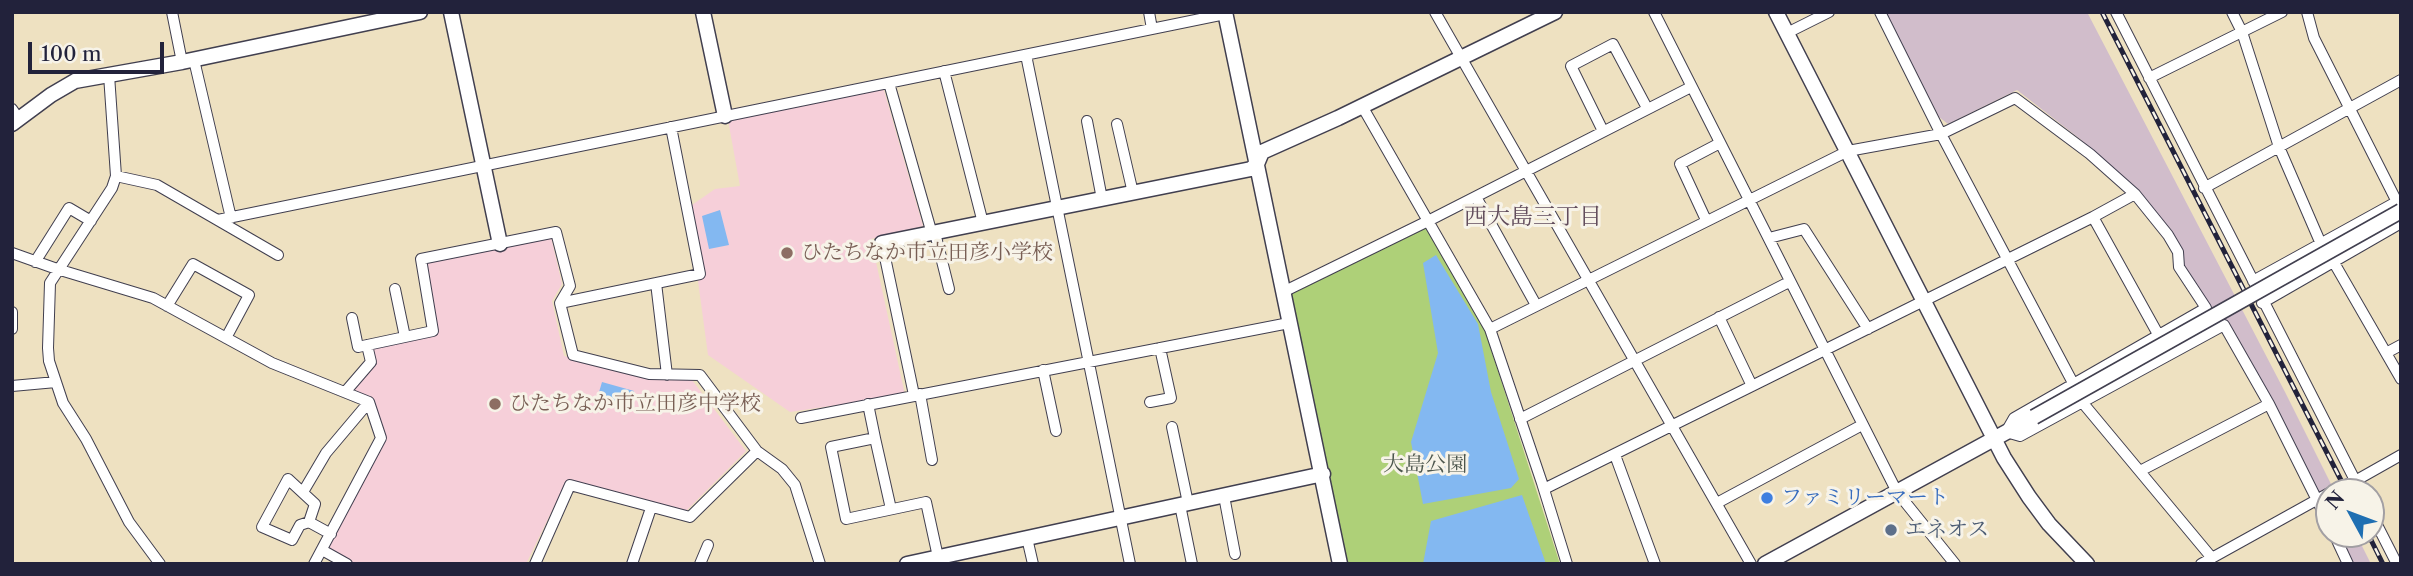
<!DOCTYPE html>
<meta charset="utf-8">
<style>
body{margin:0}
#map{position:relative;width:2413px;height:576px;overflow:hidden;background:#eee1c1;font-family:"Libre Caslon Text",serif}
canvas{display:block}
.frame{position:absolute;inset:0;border:14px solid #22223b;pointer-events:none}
.north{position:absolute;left:2315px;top:478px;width:70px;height:70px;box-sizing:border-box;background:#f7f3e8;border:2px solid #a29fa3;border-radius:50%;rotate:311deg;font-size:19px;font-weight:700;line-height:28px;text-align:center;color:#22223b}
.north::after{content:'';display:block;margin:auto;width:24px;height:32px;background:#1f6fb2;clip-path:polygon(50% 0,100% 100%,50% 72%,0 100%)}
.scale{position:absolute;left:28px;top:42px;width:136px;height:32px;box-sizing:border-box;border:4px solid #22223b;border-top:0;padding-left:9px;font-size:21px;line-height:24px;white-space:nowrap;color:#22223b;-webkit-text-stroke:5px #f7f3e8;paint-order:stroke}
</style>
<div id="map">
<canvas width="2413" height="576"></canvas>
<div class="frame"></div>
<div class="north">N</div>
<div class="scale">100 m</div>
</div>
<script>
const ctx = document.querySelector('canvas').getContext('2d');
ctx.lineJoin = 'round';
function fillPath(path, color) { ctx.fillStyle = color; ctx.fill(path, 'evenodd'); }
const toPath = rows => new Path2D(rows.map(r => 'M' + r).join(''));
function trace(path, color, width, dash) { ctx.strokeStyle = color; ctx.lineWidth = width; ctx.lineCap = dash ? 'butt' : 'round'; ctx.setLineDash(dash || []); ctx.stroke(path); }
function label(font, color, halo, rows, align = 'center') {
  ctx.font = font + ' "Libre Caslon Text","Noto Serif JP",serif'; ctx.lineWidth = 6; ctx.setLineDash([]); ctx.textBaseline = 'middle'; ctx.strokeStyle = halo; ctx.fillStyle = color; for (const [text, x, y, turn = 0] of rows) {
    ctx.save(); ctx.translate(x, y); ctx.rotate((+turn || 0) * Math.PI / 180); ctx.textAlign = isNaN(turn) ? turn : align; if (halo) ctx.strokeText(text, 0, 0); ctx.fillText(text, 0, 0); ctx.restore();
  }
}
fillPath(toPath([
 [883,87,923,226,871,239,905,395,790,412,708,355,698,281,704,268,692,205,715,189,740,186,728,120],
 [551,237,562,284,552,301,564,356,647,378,692,380,746,451,685,512,566,482,526,564,352,564,325,549,384,438,373,401,352,388,371,351,375,346,436,334,423,262]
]), '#f6cfd9');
fillPath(toPath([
 [1886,12,2087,12,2285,392,2335,492,2329,492,2329,513,2272,399,2227,322,2206,301,2183,265,2184,252,2152,207,2133,186,2080,139,2017,90,1948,124,1939,117],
 [2339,534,2356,534,2371,564,2354,564]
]), '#d1bdcb');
fillPath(toPath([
 [1426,227,1484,327,1560,564,1346,564,1290,294]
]), '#aed078');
fillPath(toPath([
 [720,210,729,245,709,249,702,216],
 [1436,255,1478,324,1491,392,1519,479,1511,488,1423,504,1411,442,1438,353,1423,263],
 [602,382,634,391,629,407,597,399],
 [1522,495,1546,564,1423,564,1431,521]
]), '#83b8f1');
const street = toPath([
 [172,12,182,62],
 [1149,12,1152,29],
 [1435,12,1751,564],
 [1654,12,1897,492,1955,564],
 [1880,12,1941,134,2073,383],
 [2116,12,2361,492],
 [2232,12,2242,32,2279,147,2321,244],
 [2307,12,2314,38,2397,202],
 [1787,33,1829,12],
 [1026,55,1130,564],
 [194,60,231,218],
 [944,71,983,223],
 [109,75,116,176,112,188,50,283,48,348,49,361,63,403,86,439,129,522,160,564],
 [2149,78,2282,12],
 [889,83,932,234],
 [1362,106,1490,329,1542,483,1567,564],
 [12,109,19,119],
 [1087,121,1102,199],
 [1117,124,1133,193],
 [1603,131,1571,66,1613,44,1647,108],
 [116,176,157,185,278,255],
 [2204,188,2401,80],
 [1476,197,1536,305],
 [2093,217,2159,336],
 [218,220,1225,14],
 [1706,220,1680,164,1720,143],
 [935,233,949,289],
 [1769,238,1804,229,1868,329],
 [882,243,914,395],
 [12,253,57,269,153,298,272,363,369,402,381,438,314,564],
 [2333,261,2401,379],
 [35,262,69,208,91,221],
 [2253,281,2400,200],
 [656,283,667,375],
 [395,289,405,337],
 [1283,292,1428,221,1691,87],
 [560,303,700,274,671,127],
 [2262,303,2401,223],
 [167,306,193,264,249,295,226,338],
 [12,312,12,329],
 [1719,317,1752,386],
 [352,318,358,347,433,331,421,259,556,232,570,286,560,303,573,355,649,374,700,375,757,451,782,469,795,485,820,564],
 [1490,329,1848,151,1941,134,2015,98,2090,154,2135,194,2168,235,2178,252,2179,267,2206,308,2014,418,2006,432,2020,436,2224,325,2269,404,2329,524],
 [2386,353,2401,345],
 [1043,370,1056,431],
 [12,386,56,382],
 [346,391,371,362,367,345],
 [920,394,932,460],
 [1150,402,1171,398,1160,348],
 [2082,402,2212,558],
 [868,404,875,438,831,447,846,519,926,502,938,557],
 [801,418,1289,323],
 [1520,419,1789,282],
 [1172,427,1188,503],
 [875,438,891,509],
 [1615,455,1655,564],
 [2140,471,2269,404],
 [1544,489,2093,217,2135,194],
 [303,492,326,453,369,402],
 [2331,492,2355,481,2401,455],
 [1224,496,1235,554],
 [1717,503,1862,425],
 [1180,505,1192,564],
 [2371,513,2397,564],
 [309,522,315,504,288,479,262,527,292,540,300,525,309,522,331,534],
 [2334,534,2348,564],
 [1027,538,1033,564],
 [322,550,347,564],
 [535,564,570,485,690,517,757,451],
 [632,564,651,508],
 [700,564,708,545],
 [2201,564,2329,493]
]);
const secondary = toPath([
 [451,12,500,244],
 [703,12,725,116],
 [1225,12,1340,564],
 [1776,12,2004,458,2029,497,2049,524,2087,564],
 [12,124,51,95,75,81,182,62,420,12],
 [882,243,1251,169,1257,164,1262,152,1338,118,1555,12],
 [907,564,1323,474],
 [1765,564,2034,417]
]);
trace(street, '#413f4f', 12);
trace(secondary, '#413f4f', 17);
trace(street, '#fff', 10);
trace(secondary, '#fff', 14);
const rail = toPath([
 [2102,12,2347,492],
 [2368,534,2383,564]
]);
trace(rail, '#22223b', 5);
trace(rail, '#f7f3e8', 2.5, [8]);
const secondaryBridge = toPath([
 [2034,417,2401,211]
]);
trace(secondaryBridge, '#413f4f', 17, []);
trace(secondaryBridge, '#fff', 14);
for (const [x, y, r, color] of [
 [787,253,7,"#8d6e63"],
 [495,404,7,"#8d6e63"],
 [1767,498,7,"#3f7fe0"],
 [1891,530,7,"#5c6f8a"]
]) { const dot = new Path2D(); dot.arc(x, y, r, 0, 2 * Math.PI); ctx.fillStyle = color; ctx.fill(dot); trace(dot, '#f7f3e8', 2.5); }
label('21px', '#785e54', '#f7f3e8', [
 ["ひたちなか市立田彦小学校",801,253],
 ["ひたちなか市立田彦中学校",509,404]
], 'left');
label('21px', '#4c564d', '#f7f3e8', [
 ["大島公園",1425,465]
]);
label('21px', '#366cbe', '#f7f3e8', [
 ["ファミリーマート",1781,498]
], 'left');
label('21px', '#4e5e75', '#f7f3e8', [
 ["エネオス",1905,530]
], 'left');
label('23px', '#624d5c', '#f7f3e8', [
 ["西大島三丁目",1533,217]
]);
</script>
